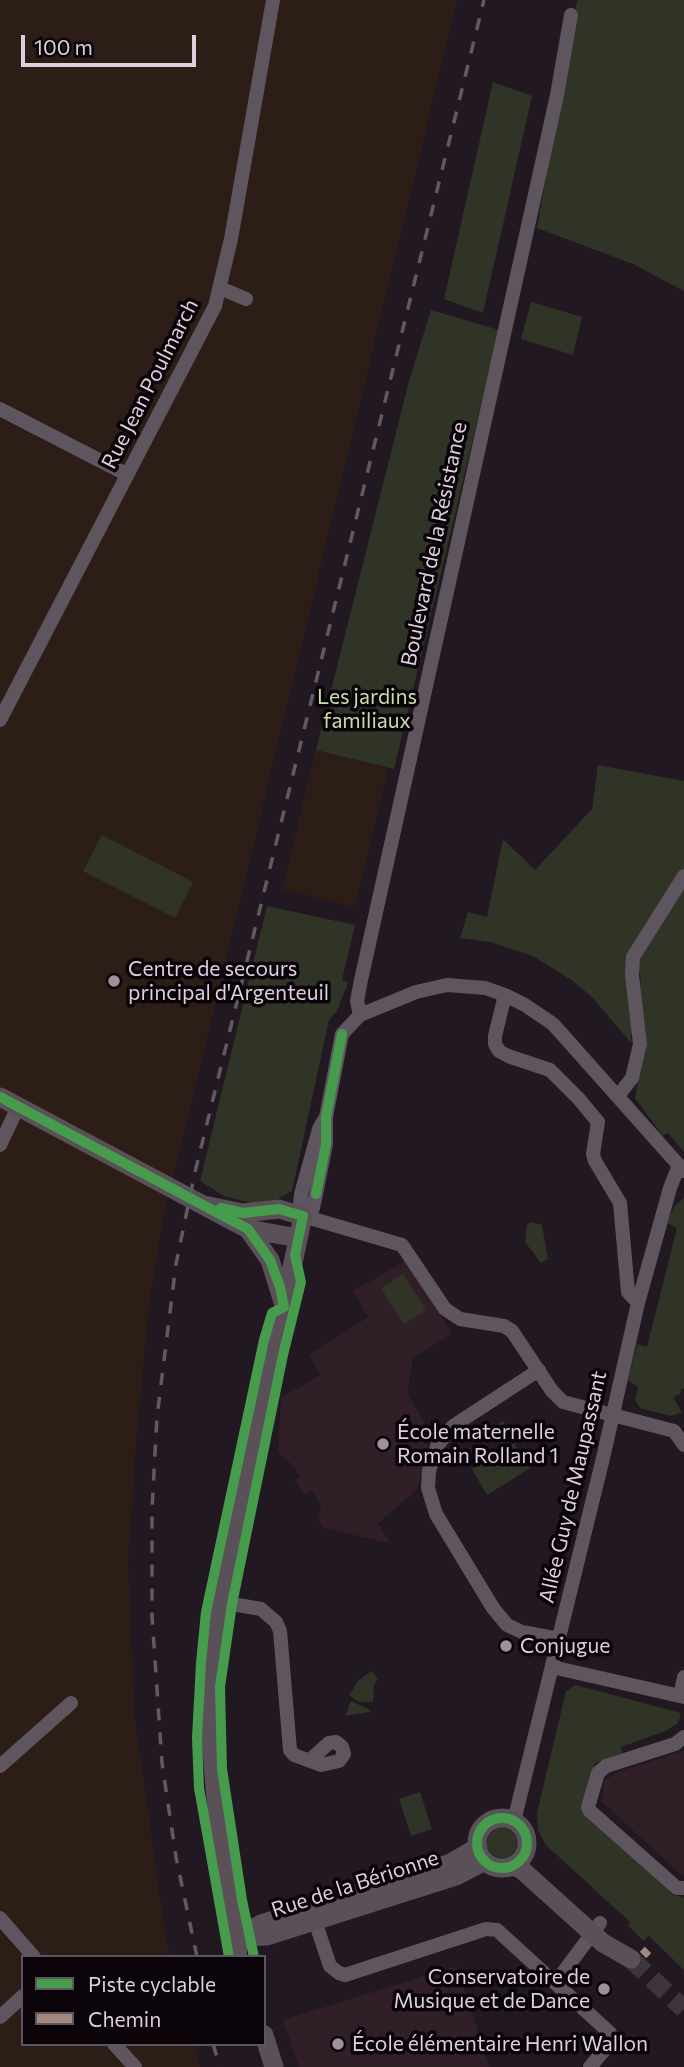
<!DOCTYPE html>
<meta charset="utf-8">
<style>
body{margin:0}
#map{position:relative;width:684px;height:2067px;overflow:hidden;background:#221822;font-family:Commissioner,sans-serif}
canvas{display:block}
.legend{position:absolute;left:21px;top:1955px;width:245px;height:91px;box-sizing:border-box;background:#0a040a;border:2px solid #5e565e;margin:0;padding:9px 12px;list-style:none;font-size:21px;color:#ddd0dc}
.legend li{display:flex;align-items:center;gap:14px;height:35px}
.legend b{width:35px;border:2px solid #5e565e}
.scale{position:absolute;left:21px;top:35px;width:175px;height:32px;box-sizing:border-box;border:4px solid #ddd0dc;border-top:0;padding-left:9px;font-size:21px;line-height:24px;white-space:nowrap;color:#ddd0dc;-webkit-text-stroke:5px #0a040a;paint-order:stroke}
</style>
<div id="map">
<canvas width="684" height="2067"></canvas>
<ul class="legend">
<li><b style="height:9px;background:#469c4c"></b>Piste cyclable</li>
<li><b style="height:9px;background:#a5887d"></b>Chemin</li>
</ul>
<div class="scale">100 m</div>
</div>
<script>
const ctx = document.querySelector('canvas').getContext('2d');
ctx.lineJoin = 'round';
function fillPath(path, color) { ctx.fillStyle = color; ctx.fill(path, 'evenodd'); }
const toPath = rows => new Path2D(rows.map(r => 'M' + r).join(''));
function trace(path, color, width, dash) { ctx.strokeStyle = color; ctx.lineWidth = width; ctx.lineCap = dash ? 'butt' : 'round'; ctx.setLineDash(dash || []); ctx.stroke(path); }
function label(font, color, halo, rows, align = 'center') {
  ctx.font = font + ' Commissioner,sans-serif'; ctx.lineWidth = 7; ctx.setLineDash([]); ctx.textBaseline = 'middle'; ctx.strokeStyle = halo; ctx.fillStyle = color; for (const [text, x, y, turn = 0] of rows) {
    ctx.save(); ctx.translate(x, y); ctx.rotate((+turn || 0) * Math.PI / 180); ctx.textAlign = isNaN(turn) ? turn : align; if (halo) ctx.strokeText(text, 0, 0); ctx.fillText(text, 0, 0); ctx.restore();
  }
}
fillPath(toPath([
 [0,0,457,0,161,1228,148,1313,136,1444,128,1562,134,1712,166,1940,171,1957,23,1957,23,2044,194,2044,200,2067,0,2067],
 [316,750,388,768,355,907,282,889]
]), '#2c1e16');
fillPath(toPath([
 [406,1261,452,1334,413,1358,407,1394,422,1418,429,1441,418,1488,378,1524,392,1544,324,1528,318,1520,321,1506,312,1491,305,1495,295,1480,300,1476,294,1467,278,1452,281,1398,320,1375,309,1355,368,1317,353,1291],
 [684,1751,684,1877,601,1801,605,1780,620,1771],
 [457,1966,489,2067,299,2067,283,2020]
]), '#301f27');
fillPath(toPath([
 [577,0,684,0,684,291,633,264,537,228],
 [493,82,532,96,483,313,444,299],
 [531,302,582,317,573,355,521,339],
 [431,310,499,330,394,769,316,750,409,381],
 [598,765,684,781,684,1152,668,1133,663,1136,635,1098,643,1054,646,1055,646,1031,642,1008,640,974,627,960,632,1019,631,1043,592,997,573,981,533,956,490,942,460,938,468,912,487,917,503,839,535,870,592,809],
 [102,835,193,882,175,918,83,871],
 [267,906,355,925,342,980,348,983,337,1011,329,1020,292,1191,276,1200,251,1203,224,1196,200,1181],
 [684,1198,684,1388,680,1390,682,1392,673,1398,682,1412,671,1416,640,1408,635,1400,638,1387,628,1380,637,1344,647,1347,677,1228,667,1223,668,1219,674,1207],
 [531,1222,542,1225,548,1259,541,1263,525,1242,527,1225],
 [403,1274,426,1310,404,1324,381,1288],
 [503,1421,515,1437,502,1445,491,1429],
 [514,1443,530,1468,487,1495,472,1469],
 [372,1671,378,1679,374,1685,373,1702,359,1702,349,1695,359,1680],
 [576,1685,681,1713,678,1723,668,1730,621,1747,622,1753,595,1763,584,1811,674,1895,684,1898,684,1970,649,1936,643,1941,628,1925,630,1922,546,1845,538,1830,537,1813,566,1691],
 [351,1701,370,1710,370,1712,345,1716],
 [420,1792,432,1829,411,1836,399,1799],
 '487 1843a15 15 0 1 1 30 0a15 15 0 1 1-30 0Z'
]), '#2f3427');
trace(toPath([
 [631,1959,684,2009]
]), '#3e343e', 19, [19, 10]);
trace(toPath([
 [220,288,246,299],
 [0,409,126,474],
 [0,720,215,306,231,239,273,0],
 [505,995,495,1036,495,1044,499,1051,508,1056,550,1070,579,1099,598,1122,593,1154,595,1161,620,1203,628,1292,638,1303],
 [360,1015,357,1001,361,980,557,95,571,15],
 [618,1096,632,1078,640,1044,632,975,633,957,684,876],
 [0,1145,18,1107],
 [303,1216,313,1208,316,1194,326,1144,326,1117,342,1034,360,1015,416,992,447,985,485,988,505,995,525,1005,553,1024,684,1171],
 [303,1216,402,1245,445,1309,460,1319,504,1326,512,1331,552,1391,563,1402,674,1431,684,1445],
 [303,1216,300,1205,301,1194,319,1129,324,1120],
 [539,1370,453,1426,437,1446,429,1471,428,1488,436,1514,493,1608,507,1625,522,1632,559,1639],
 [221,1599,232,1604,261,1609,276,1622,280,1631,290,1750,294,1755,321,1765,339,1761,344,1754,342,1747,336,1742,329,1743,311,1759],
 [552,1667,684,1697],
 [680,1696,684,1677],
 [684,1737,675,1744,606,1766,598,1773,588,1807,590,1811,677,1888,684,1888],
 [0,1766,71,1703],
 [514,1821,603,1458,638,1303,670,1188,679,1165],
 [0,1918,34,1957],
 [315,1921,330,1966,339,1973,345,1975,486,1929,497,1930,610,2033,611,2042,590,2067],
 [556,1982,600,1923],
 [0,2017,23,1996],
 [114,2044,135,2067]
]), '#5e555e', 14);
trace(toPath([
 [0,1097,248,1229,298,1238],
 [204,1205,243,1213,279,1209,303,1216,221,1599,215,1652,211,1739,217,1811,239,1937,237,1957],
 [248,1229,270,1260,283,1302],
 '477 1843a25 25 0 1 1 50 0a25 25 0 1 1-50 0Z',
 [511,1866,521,1869,603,1943,631,1959],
 [243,1934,261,1924,451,1863,478,1847],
 [239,1937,267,1936,456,1876,485,1861],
 [264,2035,274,2067]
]), '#5a5058', 19);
trace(toPath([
 [197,1957,176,1857,162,1763,152,1616,152,1509,157,1417,176,1264,195,1172,484,0],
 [213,2044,220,2067]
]), '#625a62', 3.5, [12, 12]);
trace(toPath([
 [643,1955,648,1950]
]), '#a5887d', 9, [18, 9]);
trace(toPath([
 [0,1097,248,1229,270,1260,280,1287,284,1307,272,1313,264,1340,206,1612,201,1663,197,1738,199,1788,229,1957],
 [316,1194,326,1144,326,1117,342,1034],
 [221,1208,243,1213,279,1209,303,1216,295,1255,301,1282,283,1355,232,1604,220,1687,222,1769,242,1900,254,1957],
 '477 1843a25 25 0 1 1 50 0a25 25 0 1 1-50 0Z'
]), '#469c4c', 10);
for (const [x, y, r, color] of [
 [114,981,7,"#9c909b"],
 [383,1444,7,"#9c909b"],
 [506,1646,7,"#9c909b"],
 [604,1989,7,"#9c909b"],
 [338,2044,7,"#9c909b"]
]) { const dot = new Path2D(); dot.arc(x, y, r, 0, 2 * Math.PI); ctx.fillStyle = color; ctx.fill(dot); trace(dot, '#0a040a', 2.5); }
label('21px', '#ddd0dc', '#0a040a', [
 ["Rue Jean Poulmarch",150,384,-63],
 ["Boulevard de la Résistance",434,544,-78],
 ["Allée Guy de Maupassant",573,1487,-77],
 ["Rue de la Bérionne",355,1884,-18]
]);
label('21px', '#c9dfaa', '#0a040a', [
 ["Les jardins",367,697],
 ["familiaux",367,721]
]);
label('21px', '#ddd0dc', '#0a040a', [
 ["Centre de secours",128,969],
 ["principal d'Argenteuil",128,993],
 ["École maternelle",397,1432],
 ["Romain Rolland 1",397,1456],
 ["Conjugue",520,1646],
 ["Conservatoire de",590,1977,"right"],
 ["Musique et de Dance",590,2001,"right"],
 ["École élémentaire Henri Wallon",352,2044]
], 'left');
</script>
